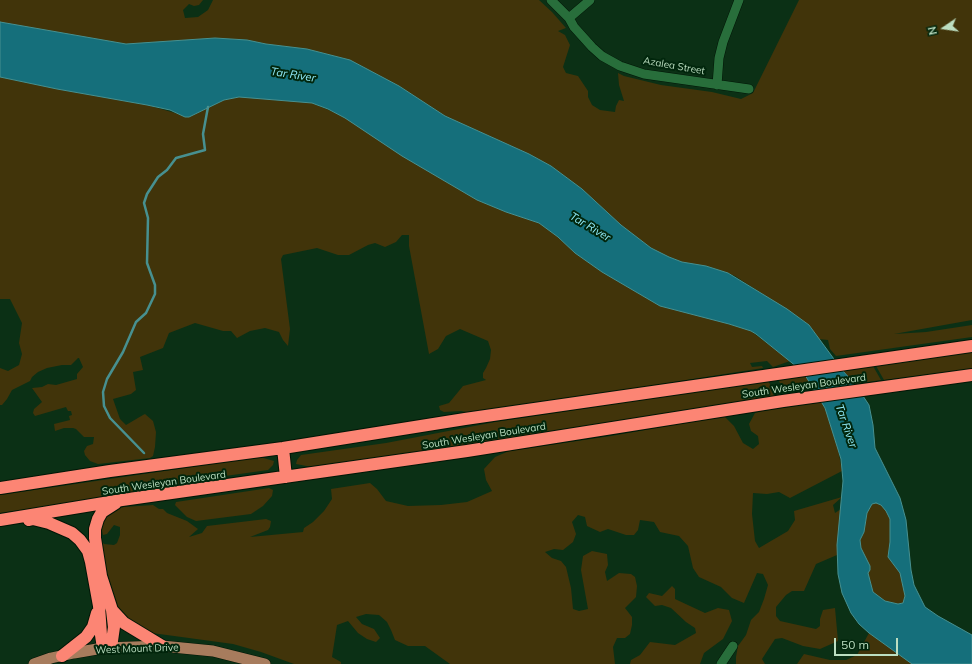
<!DOCTYPE html>
<style>
body{margin:0}
#map{position:relative;width:972px;height:664px;overflow:hidden;background:#0b3015;font-family:Mulish,sans-serif}
canvas{display:block}
.north{position:absolute;left:924px;top:8px;width:40px;height:40px;-webkit-text-stroke:3px #01260c;paint-order:stroke;rotate:257deg;font-size:11px;font-weight:700;line-height:16px;text-align:center;color:#bcdec1}
.north::after{content:'';display:block;margin:auto;width:14px;height:18px;background:#bcdec1;clip-path:polygon(50% 0,100% 100%,50% 72%,0 100%)}
.scale{position:absolute;left:834px;top:638px;width:64px;height:18px;box-sizing:border-box;border:2px solid #bcdec1;border-top:0;padding-left:5px;font-size:12px;line-height:14px;white-space:nowrap;color:#bcdec1;-webkit-text-stroke:3px #01260c;paint-order:stroke}
</style>
<div id="map">
<canvas width="972" height="664"></canvas>
<div class="north">N</div>
<div class="scale">50 m</div>
</div>
<script>
const ctx = document.querySelector('canvas').getContext('2d');
ctx.lineJoin = 'round';
function fillPath(path, color) { ctx.fillStyle = color; ctx.fill(path, 'evenodd'); }
const toPath = rows => new Path2D(rows.map(r => 'M' + r).join(''));
function trace(path, color, width, dash) { ctx.strokeStyle = color; ctx.lineWidth = width; ctx.lineCap = dash ? 'butt' : 'round'; ctx.setLineDash(dash || []); ctx.stroke(path); }
function label(font, color, halo, rows, align = 'center') {
  ctx.font = font + ' Mulish,sans-serif'; ctx.lineWidth = 4; ctx.setLineDash([]); ctx.textBaseline = 'middle'; ctx.strokeStyle = halo; ctx.fillStyle = color; for (const [text, x, y, turn = 0] of rows) {
    ctx.save(); ctx.translate(x, y); ctx.rotate((+turn || 0) * Math.PI / 180); ctx.textAlign = isNaN(turn) ? turn : align; if (halo) ctx.strokeText(text, 0, 0); ctx.fillText(text, 0, 0); ctx.restore();
  }
}
fillPath(toPath([
 [0,0,203,0,199,5,194,6,189,4,183,10,185,18,198,17,208,10,213,0,539,0,552,12,566,28,558,31,565,35,570,45,563,67,566,73,578,76,588,91,588,97,592,105,600,110,615,112,616,106,619,100,624,101,619,85,618,73,624,76,661,85,712,92,741,99,753,93,799,0,972,0,972,320,894,334,926,332,972,325,972,337,836,356,830,349,828,340,819,339,809,325,802,320,735,276,728,273,706,266,682,262,669,257,651,248,621,225,582,189,551,166,529,154,445,116,399,86,350,60,307,49,266,44,247,40,215,38,126,44,7,24,0,22],
 [0,77,57,89,147,105,189,117,224,100,239,97,287,100,312,103,319,106,336,113,354,123,396,151,477,200,506,212,539,223,558,237,575,253,602,272,660,306,719,321,751,331,790,361,773,367,767,361,750,363,752,367,762,366,763,368,547,402,471,413,461,411,444,412,440,410,439,406,449,403,463,386,486,380,483,378,483,373,486,368,490,359,491,350,488,341,460,329,446,336,438,349,429,354,409,246,409,235,402,235,396,242,385,247,375,243,368,245,349,255,338,255,317,248,283,255,281,259,290,329,288,346,283,340,279,332,265,328,250,331,237,338,231,331,223,331,195,323,169,333,163,348,140,357,143,370,133,372,136,390,131,394,113,399,120,419,126,425,143,415,145,414,153,421,156,432,155,447,153,456,150,458,98,464,90,461,85,455,84,451,87,446,93,444,94,437,84,437,76,429,73,428,64,428,55,431,54,424,70,420,69,416,72,415,71,411,68,411,66,407,35,416,33,413,34,409,42,402,32,388,42,387,48,384,56,385,77,379,77,374,83,367,79,358,78,358,71,365,62,365,47,368,38,372,32,377,30,381,12,390,7,399,2,405,0,405,0,368,8,371,19,365,22,354,19,343,22,323,10,299,0,299],
 [972,352,972,369,884,380,876,366],
 [873,366,881,380,855,384,842,370],
 [805,375,814,389,785,393,778,379],
 [768,381,777,396,689,411,317,468,296,464,297,460,301,455,386,443,495,422],
 [822,402,825,408,838,449,842,471,790,498,779,492,767,494,753,493,752,514,755,541,759,548,788,531,795,520,794,511,842,497,833,505,835,513,841,509,837,555,816,564,804,591,792,591,786,595,776,607,776,616,780,621,816,629,820,626,820,619,823,610,835,608,838,641,820,649,803,646,782,638,775,639,762,659,765,664,736,664,736,657,738,646,746,635,751,620,759,612,764,599,768,585,763,574,757,573,744,603,732,598,721,587,699,577,693,568,688,546,679,536,660,532,654,522,640,520,638,530,634,535,626,535,608,529,600,532,587,526,585,517,578,515,572,522,576,534,573,542,563,550,554,549,545,552,552,558,561,561,566,567,571,588,573,609,579,611,588,609,581,570,583,556,592,551,607,554,608,565,605,572,607,581,619,573,631,574,635,577,637,586,636,597,625,608,632,617,632,625,630,634,625,638,617,638,613,647,615,664,450,664,425,646,408,646,395,640,391,630,387,622,379,615,366,614,356,617,362,624,374,629,380,638,376,642,367,639,358,633,348,621,337,625,332,657,341,662,341,664,294,664,261,652,233,644,152,633,129,620,120,611,112,597,99,538,104,544,114,545,117,543,120,535,120,527,114,525,107,534,103,535,100,522,104,517,113,510,124,507,153,505,159,509,163,509,167,513,187,521,198,529,189,537,202,533,207,526,266,519,271,521,270,527,268,530,250,537,303,532,304,528,313,522,324,511,332,499,331,489,370,483,377,489,386,501,408,506,441,505,467,502,492,491,486,480,484,469,495,457,509,451,611,436,724,416,734,426,743,443,753,449,759,444,758,436,751,431,749,424,755,413,762,411],
 [260,457,274,461,273,465,268,470,204,479,119,496,0,513,0,495],
 [269,488,273,490,272,496,263,506,251,514,196,521,187,517,175,505,176,502],
 [876,503,881,505,886,511,890,519,890,542,888,557,900,573,905,596,903,603,898,604,885,601,873,592,868,573,867,562,861,548,860,540,864,532,867,513,872,504],
 [672,586,675,589,675,599,705,613,718,608,729,610,732,621,723,639,704,653,700,664,630,664,631,660,640,655,650,642,675,645,696,633,695,628,686,622,671,608,662,605,655,606,646,597,649,593,662,596],
 [869,633,912,664,797,664,804,654,830,660,846,660,857,655]
]), '#41340a');
const water = toPath([
 [0,22,126,44,215,38,247,40,266,44,307,49,350,60,399,86,445,116,529,154,551,166,582,189,621,225,651,248,669,257,682,262,706,266,728,273,787,309,809,325,842,370,855,384,869,405,873,425,875,448,900,498,906,520,911,570,914,585,925,607,938,616,972,635,972,664,912,664,869,633,859,624,851,613,842,593,838,574,837,545,843,481,841,459,825,408,805,375,797,367,756,334,751,331,729,324,660,306,602,272,575,253,558,237,539,223,506,212,477,200,402,156,345,118,328,109,312,103,239,97,224,100,189,117,185,117,170,110,147,105,57,89,0,77,0,22],
 [876,503,881,505,886,511,890,519,890,542,888,557,900,573,905,596,903,603,898,604,885,601,873,592,868,573,870,570,870,566,861,548,860,540,864,532,867,513,872,504,876,503]
]);
fillPath(water, '#156f7b');
trace(water, '#479090', 1);
trace(toPath([
 [144,453,110,418,104,406,103,392,107,379,123,352,136,322,146,313,155,294,155,285,147,263,148,218,144,203,147,194,158,177,167,170,176,158,205,150,203,134,208,107]
]), '#479090', 2.5);
const minor = toPath([
 [551,0,569,18,574,27,592,47,602,56,620,66,644,74,749,89],
 [569,18,590,0],
 [717,85,719,58,723,42,739,0],
 [721,664,733,646]
]);
const major = toPath([
 [34,664,51,658,74,653,103,648,162,646,213,651,265,664]
]);
const highway = toPath([
 [283,448,286,477],
 [0,488,110,471,283,448,465,419,972,346],
 [0,520,122,500,467,451,783,401,972,375],
 [29,520,33,519,49,523,72,533,80,540,88,551,91,562,99,606,101,635,103,648],
 [112,610,124,623,162,646],
 [111,648,114,627,112,610,101,576,95,538,95,529,98,519,102,512,116,503],
 [62,656,86,637,93,627,97,613]
]);
trace(minor, '#021606', 10);
trace(major, '#021606', 12);
trace(highway, '#021606', 14);
trace(minor, '#286e3b', 9);
trace(major, '#a77c5d', 11);
trace(highway, '#fc8574', 12);
label('10px', '#bcdec1', '#01260c', [
 ["Azalea Street",674,66,10],
 ["South Wesleyan Boulevard",804,386,-8],
 ["South Wesleyan Boulevard",484,436,-9],
 ["South Wesleyan Boulevard",164,483,-8],
 ["West Mount Drive",137,649,-2]
]);
label('italic 11px', '#91ebfa', '#01260c', [
 ["Tar River",293,75,9],
 ["Tar River",590,227,31],
 ["Tar River",846,426,71]
]);
</script>
